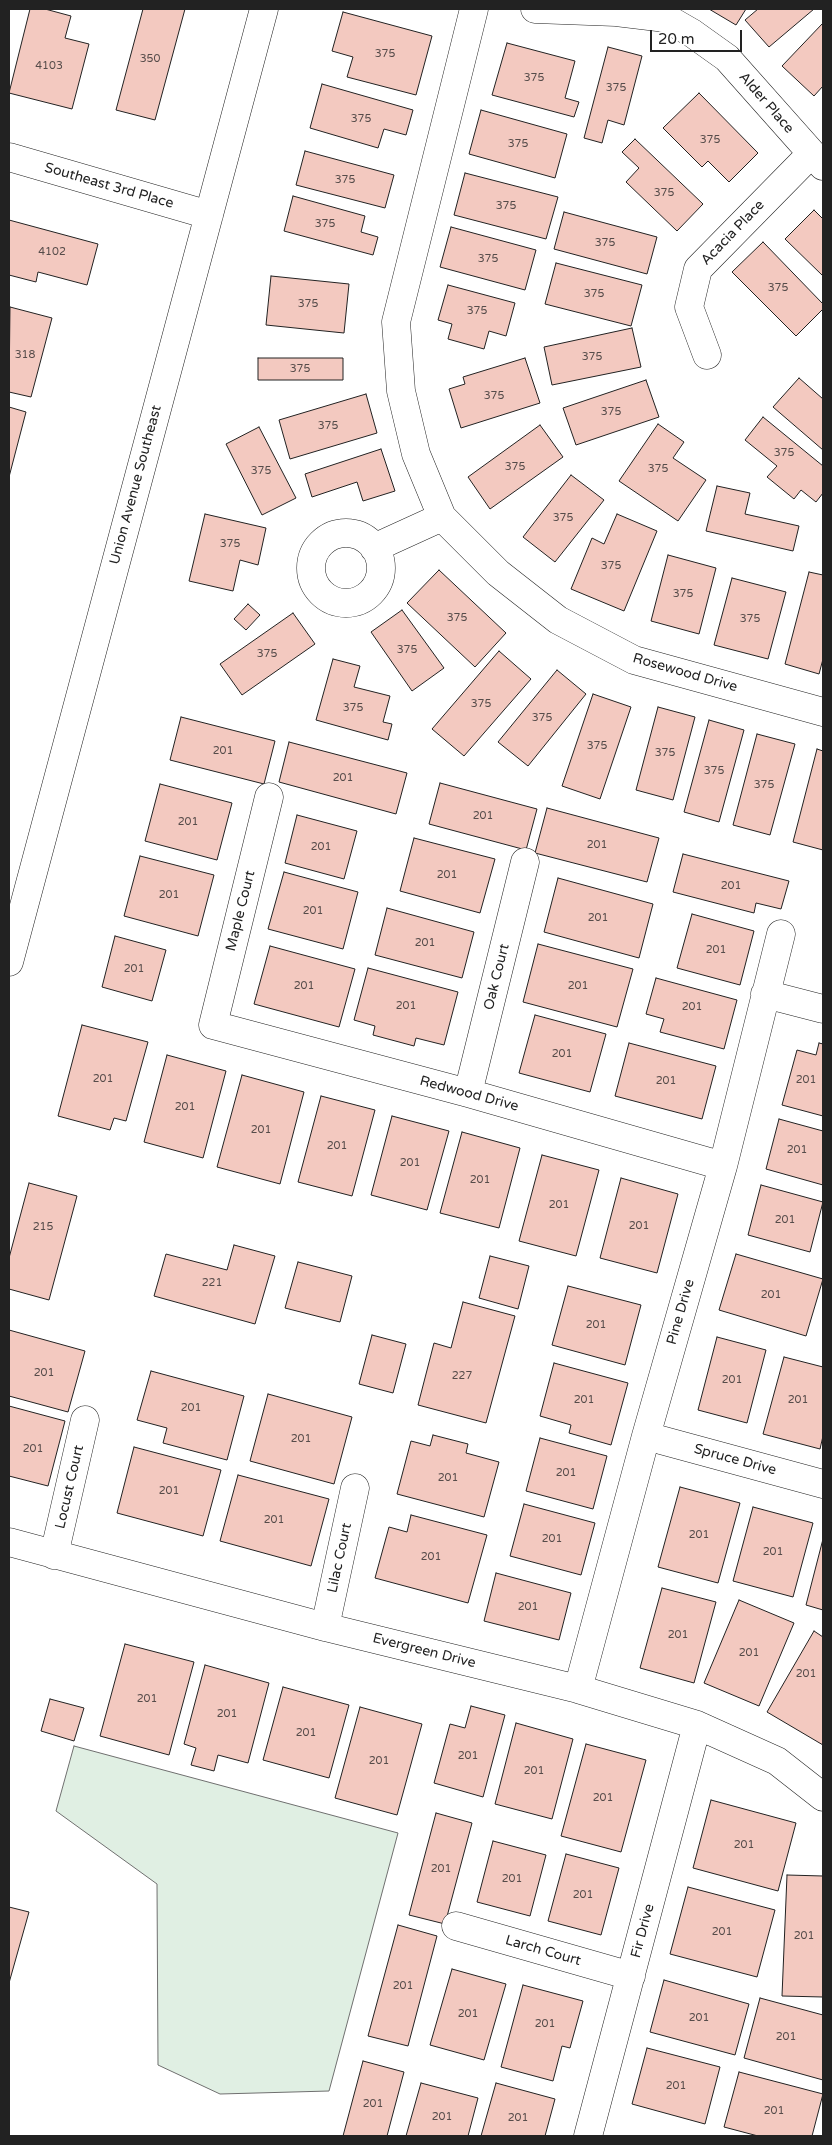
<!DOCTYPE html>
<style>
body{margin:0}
#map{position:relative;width:832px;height:2145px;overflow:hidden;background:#fff;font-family:"Varela Round",sans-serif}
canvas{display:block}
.frame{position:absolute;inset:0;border:10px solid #222;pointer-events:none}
.scale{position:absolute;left:650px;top:30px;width:92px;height:22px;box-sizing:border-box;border:2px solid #222;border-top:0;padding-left:6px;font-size:15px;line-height:18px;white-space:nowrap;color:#222;-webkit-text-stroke:4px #fff;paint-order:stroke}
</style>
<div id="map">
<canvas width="832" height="2145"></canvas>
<div class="frame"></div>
<div class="scale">20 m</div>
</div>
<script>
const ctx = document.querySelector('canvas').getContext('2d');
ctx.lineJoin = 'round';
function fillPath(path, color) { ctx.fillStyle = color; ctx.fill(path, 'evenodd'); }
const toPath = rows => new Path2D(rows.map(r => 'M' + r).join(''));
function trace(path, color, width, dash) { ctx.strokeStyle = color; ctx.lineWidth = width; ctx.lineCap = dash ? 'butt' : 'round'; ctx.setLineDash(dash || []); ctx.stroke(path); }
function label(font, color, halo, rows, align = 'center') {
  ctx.font = font + ' "Varela Round",sans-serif'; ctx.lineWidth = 4; ctx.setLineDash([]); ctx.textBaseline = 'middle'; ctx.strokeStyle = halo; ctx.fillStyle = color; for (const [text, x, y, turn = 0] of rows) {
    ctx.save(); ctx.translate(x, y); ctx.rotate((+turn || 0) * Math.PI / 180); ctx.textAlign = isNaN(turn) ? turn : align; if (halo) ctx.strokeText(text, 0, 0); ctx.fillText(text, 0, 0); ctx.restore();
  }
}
const green = toPath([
 [74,1746,398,1833,329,2091,220,2094,158,2065,157,1884,56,1811,74,1746]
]);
fillPath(green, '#e0efe3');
trace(green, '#6f6f6f', 1);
const building = toPath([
 [30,9,45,9,71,16,65,38,89,44,72,109,9,93,30,9],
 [143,9,185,9,155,120,116,110,143,9],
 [709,9,746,9,736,25,709,9],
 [758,9,814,9,769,47,745,20,758,9],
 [343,12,432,36,416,95,347,77,353,57,332,51,343,12],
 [823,23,823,86,814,96,782,66,823,23],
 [507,43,575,61,565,98,579,102,574,117,492,95,507,43],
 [608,47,642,56,624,125,608,120,602,143,584,138,608,47],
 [322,84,413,110,406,135,384,129,378,148,310,128,322,84],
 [699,93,758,153,729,182,708,161,702,167,663,128,699,93],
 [481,110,567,134,555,178,469,154,481,110],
 [635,139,703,204,677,231,626,182,639,168,622,152,635,139],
 [305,151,394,175,385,208,296,185,305,151],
 [465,173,558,197,546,239,454,215,465,173],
 [293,196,365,216,361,232,378,237,373,255,284,231,293,196],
 [814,210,823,219,823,276,785,239,814,210],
 [564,212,657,237,647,274,554,249,564,212],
 [9,220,98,244,87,285,38,272,36,282,9,275,9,220],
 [451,227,536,250,525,290,440,267,451,227],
 [763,242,823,304,823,309,796,336,732,272,763,242],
 [556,263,642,285,631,326,545,304,556,263],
 [271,276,349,284,344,333,266,325,271,276],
 [448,285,515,303,506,336,489,331,484,349,448,339,452,324,438,320,448,285],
 [10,307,52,318,31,397,9,392,10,307],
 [632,328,641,367,552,385,544,347,632,328],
 [258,358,343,358,343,380,258,380,258,358],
 [525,358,540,403,461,428,449,389,465,384,463,377,525,358],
 [799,378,823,399,823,450,773,407,799,378],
 [646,380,659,417,576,445,563,408,646,380],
 [366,394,377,433,290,459,279,420,366,394],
 [9,407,26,412,9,477,9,407],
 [763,417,823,466,823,493,816,502,801,490,794,499,767,477,777,466,745,440,763,417],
 [658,424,684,442,673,458,706,480,678,521,619,481,658,424],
 [540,425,563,457,490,509,468,477,540,425],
 [259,427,296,498,262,515,226,444,259,427],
 [381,449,395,491,363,501,357,482,312,497,305,474,381,449],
 [571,475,604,500,555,562,523,537,571,475],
 [717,486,750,493,745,514,799,526,793,551,706,531,717,486],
 [205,514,266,528,258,565,240,560,233,591,189,581,205,514],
 [617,514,657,531,624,611,571,589,592,538,604,544,617,514],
 [668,555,716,568,699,634,651,621,668,555],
 [439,570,506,633,475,667,407,603,439,570],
 [809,572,823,575,823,659,819,674,785,664,809,572],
 [732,578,786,592,768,659,714,645,732,578],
 [248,604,260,615,246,630,234,619,248,604],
 [402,610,444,668,412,691,371,632,402,610],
 [293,613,315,644,242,695,220,664,293,613],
 [499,651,531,679,464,756,432,729,499,651],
 [333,659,360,666,354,687,390,696,383,722,392,724,388,740,316,720,333,659],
 [557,670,586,694,528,766,498,742,557,670],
 [593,694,631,707,600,799,562,786,593,694],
 [658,707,695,717,673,800,636,790,658,707],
 [181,717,275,741,264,784,170,760,181,717],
 [709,720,744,730,719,822,684,812,709,720],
 [757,734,795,744,770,835,733,825,757,734],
 [289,742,407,773,396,814,279,782,289,742],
 [817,749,823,751,823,850,793,842,817,749],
 [440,783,537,809,526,850,429,824,440,783],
 [160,784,232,803,217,860,145,841,160,784],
 [547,808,659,838,647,882,535,853,547,808],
 [297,815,357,831,344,879,285,863,297,815],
 [414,838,495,859,480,913,400,891,414,838],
 [683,854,789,881,781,909,756,903,754,913,673,892,683,854],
 [140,856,214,875,198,936,124,916,140,856],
 [284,872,358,892,343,949,268,929,284,872],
 [558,878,653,904,639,958,544,932,558,878],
 [387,908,474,932,462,978,375,955,387,908],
 [692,914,754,931,740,985,677,968,692,914],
 [115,936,166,950,152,1001,102,987,115,936],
 [538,944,633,969,617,1027,523,1002,538,944],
 [270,946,355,969,339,1027,254,1004,270,946],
 [368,968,458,992,444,1045,416,1038,414,1046,373,1035,375,1026,354,1020,368,968],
 [656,978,737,1000,724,1049,660,1032,664,1019,646,1014,656,978],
 [535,1015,606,1034,590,1092,519,1073,535,1015],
 [82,1025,148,1042,126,1121,114,1118,110,1130,58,1116,82,1025],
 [629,1043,716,1066,702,1119,615,1096,629,1043],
 [819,1043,823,1044,823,1116,782,1105,797,1050,816,1055,819,1043],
 [167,1055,226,1071,203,1158,144,1142,167,1055],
 [242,1075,304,1092,280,1184,217,1167,242,1075],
 [321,1096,375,1110,352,1196,298,1182,321,1096],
 [392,1116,449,1131,427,1210,371,1195,392,1116],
 [779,1119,823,1131,823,1185,766,1169,779,1119],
 [462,1132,520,1148,499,1228,440,1213,462,1132],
 [542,1155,599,1170,576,1256,519,1241,542,1155],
 [621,1178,678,1194,657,1273,600,1258,621,1178],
 [29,1183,77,1196,49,1300,9,1289,9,1258,29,1183],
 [761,1185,823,1202,810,1252,748,1235,761,1185],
 [234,1245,275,1256,255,1324,154,1296,166,1254,227,1270,234,1245],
 [736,1254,823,1279,806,1336,719,1310,736,1254],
 [490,1256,529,1266,518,1309,479,1298,490,1256],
 [298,1262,352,1276,340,1322,285,1308,298,1262],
 [568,1286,641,1305,625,1365,552,1345,568,1286],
 [463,1302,515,1316,486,1423,418,1405,434,1343,451,1348,463,1302],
 [9,1330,85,1351,68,1412,9,1396,9,1330],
 [372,1335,406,1344,393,1393,359,1384,372,1335],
 [717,1337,766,1350,747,1423,698,1410,717,1337],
 [784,1357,823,1367,823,1436,820,1449,763,1434,784,1357],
 [554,1363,628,1383,611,1445,569,1433,571,1425,540,1416,554,1363],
 [151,1371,244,1396,227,1460,163,1443,167,1428,137,1420,151,1371],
 [268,1394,352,1417,334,1484,250,1461,268,1394],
 [9,1406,65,1421,48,1486,9,1476,9,1406],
 [433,1435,468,1444,466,1453,499,1462,484,1517,397,1494,411,1441,430,1446,433,1435],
 [540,1438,607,1456,593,1509,526,1491,540,1438],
 [134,1447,221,1470,203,1536,117,1513,134,1447],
 [238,1475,329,1499,311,1566,220,1541,238,1475],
 [680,1487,740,1503,718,1583,658,1567,680,1487],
 [524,1504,595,1523,581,1575,510,1556,524,1504],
 [753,1507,813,1523,793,1597,733,1581,753,1507],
 [411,1515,487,1535,468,1603,375,1578,389,1527,407,1532,411,1515],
 [823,1539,823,1610,806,1605,823,1539],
 [496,1573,571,1593,559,1640,484,1621,496,1573],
 [662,1588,716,1602,694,1683,640,1668,662,1588],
 [739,1600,794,1623,759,1706,704,1683,739,1600],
 [814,1631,823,1637,823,1745,767,1712,814,1631],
 [125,1644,194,1662,169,1755,100,1736,125,1644],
 [205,1665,269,1683,248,1763,218,1755,214,1771,191,1765,196,1748,184,1744,205,1665],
 [283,1687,349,1705,329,1778,263,1760,283,1687],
 [50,1699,84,1708,74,1741,41,1731,50,1699],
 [471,1706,505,1715,483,1797,434,1783,450,1724,465,1728,471,1706],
 [360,1707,422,1724,397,1815,335,1798,360,1707],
 [516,1723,573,1739,552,1819,495,1804,516,1723],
 [586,1744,646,1760,621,1852,561,1836,586,1744],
 [711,1800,796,1823,778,1891,693,1868,711,1800],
 [436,1813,472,1823,445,1924,409,1915,436,1813],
 [493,1841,546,1855,530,1916,477,1902,493,1841],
 [566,1854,619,1868,601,1935,548,1921,566,1854],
 [787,1875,823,1876,823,1997,782,1996,787,1875],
 [688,1887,775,1910,757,1977,670,1954,688,1887],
 [9,1907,29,1912,9,1983,9,1907],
 [398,1925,437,1936,408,2046,368,2036,398,1925],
 [452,1969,506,1984,484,2060,430,2045,452,1969],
 [664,1980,749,2004,735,2055,650,2032,664,1980],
 [523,1985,583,2001,570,2048,562,2046,553,2081,501,2067,523,1985],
 [760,1998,823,2015,823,2080,744,2058,760,1998],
 [647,2048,720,2067,705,2124,632,2104,647,2048],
 [363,2061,404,2072,387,2136,343,2136,363,2061],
 [739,2072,823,2094,812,2136,758,2136,724,2127,739,2072],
 [421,2083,478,2098,468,2136,406,2136,421,2083],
 [496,2083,555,2099,545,2136,481,2136,496,2083]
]);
fillPath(building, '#f3c9c0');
trace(building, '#222', 1);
const street = toPath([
 [474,9,396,322,401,391,416,454,442,517,498,573,558,620,634,660,823,712],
 [535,9,616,12,666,18,692,33,727,58,823,166],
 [9,157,209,215],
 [707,355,689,307,698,269,811,154],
 '311 568a35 35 0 1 1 70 0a35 35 0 1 1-70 0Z',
 [374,548,442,517],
 [269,797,213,1025,468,1093,723,1166],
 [9,962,264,9],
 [765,994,823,1009],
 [468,1093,525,862],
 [646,1436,823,1484],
 [9,1542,325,1627,578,1689,697,1725,777,1761,823,1797],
 [54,1555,85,1420],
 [325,1627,355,1488],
 [578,1689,646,1436,723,1166,781,934],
 [456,1926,631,1976],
 [588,2136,697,1725]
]);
trace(street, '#222', 29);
trace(street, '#fff', 28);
label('11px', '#564c4a', null, [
 ["375",385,54],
 ["350",150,59],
 ["4103",49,66],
 ["375",534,78],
 ["375",616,88],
 ["375",361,119],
 ["375",710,140],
 ["375",518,144],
 ["375",345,180],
 ["375",664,193],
 ["375",506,206],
 ["375",325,224],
 ["375",605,243],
 ["4102",52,252],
 ["375",488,259],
 ["375",778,288],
 ["375",594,294],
 ["375",308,304],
 ["375",477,311],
 ["318",25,355],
 ["375",592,357],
 ["375",300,369],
 ["375",494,396],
 ["375",611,412],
 ["375",328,426],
 ["375",784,453],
 ["375",515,467],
 ["375",658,469],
 ["375",261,471],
 ["375",563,518],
 ["375",230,544],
 ["375",611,566],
 ["375",683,594],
 ["375",457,618],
 ["375",750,619],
 ["375",407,650],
 ["375",267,654],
 ["375",481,704],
 ["375",353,708],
 ["375",542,718],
 ["375",597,746],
 ["201",223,751],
 ["375",665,753],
 ["375",714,771],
 ["201",343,778],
 ["375",764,785],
 ["201",483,816],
 ["201",188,822],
 ["201",597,845],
 ["201",321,847],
 ["201",447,875],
 ["201",731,886],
 ["201",169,895],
 ["201",313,911],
 ["201",598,918],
 ["201",425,943],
 ["201",716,950],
 ["201",134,969],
 ["201",304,986],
 ["201",578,986],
 ["201",406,1006],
 ["201",692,1007],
 ["201",562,1054],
 ["201",103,1079],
 ["201",806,1080],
 ["201",666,1081],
 ["201",185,1107],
 ["201",261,1130],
 ["201",337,1146],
 ["201",797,1150],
 ["201",410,1163],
 ["201",480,1180],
 ["201",559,1205],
 ["201",785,1220],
 ["201",639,1226],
 ["215",43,1227],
 ["221",212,1283],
 ["201",771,1295],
 ["201",596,1325],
 ["201",44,1373],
 ["227",462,1376],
 ["201",732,1380],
 ["201",584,1400],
 ["201",798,1400],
 ["201",191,1408],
 ["201",301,1439],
 ["201",33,1449],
 ["201",566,1473],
 ["201",448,1478],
 ["201",169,1491],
 ["201",274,1520],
 ["201",699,1535],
 ["201",552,1539],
 ["201",773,1552],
 ["201",431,1557],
 ["201",528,1607],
 ["201",678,1635],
 ["201",749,1653],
 ["201",806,1674],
 ["201",147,1699],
 ["201",227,1714],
 ["201",306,1733],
 ["201",468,1756],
 ["201",379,1761],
 ["201",534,1771],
 ["201",603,1798],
 ["201",744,1845],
 ["201",441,1869],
 ["201",512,1879],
 ["201",583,1895],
 ["201",722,1932],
 ["201",804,1936],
 ["201",403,1986],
 ["201",468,2014],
 ["201",699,2018],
 ["201",545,2024],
 ["201",786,2037],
 ["201",676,2086],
 ["201",373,2104],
 ["201",774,2111],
 ["201",442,2117],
 ["201",518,2118]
]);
label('14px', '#222', '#fff', [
 ["Alder Place",766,103,49],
 ["Southeast 3rd Place",109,186,16],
 ["Acacia Place",733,233,-46],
 ["Union Avenue Southeast",136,485,-75],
 ["Rosewood Drive",685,673,16],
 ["Maple Court",241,911,-76],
 ["Oak Court",497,977,-76],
 ["Redwood Drive",469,1094,15],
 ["Pine Drive",681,1312,-74],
 ["Spruce Drive",735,1460,15],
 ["Locust Court",70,1487,-77],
 ["Lilac Court",340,1558,-78],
 ["Evergreen Drive",424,1651,14],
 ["Fir Drive",643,1931,-75],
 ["Larch Court",543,1951,16]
]);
</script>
